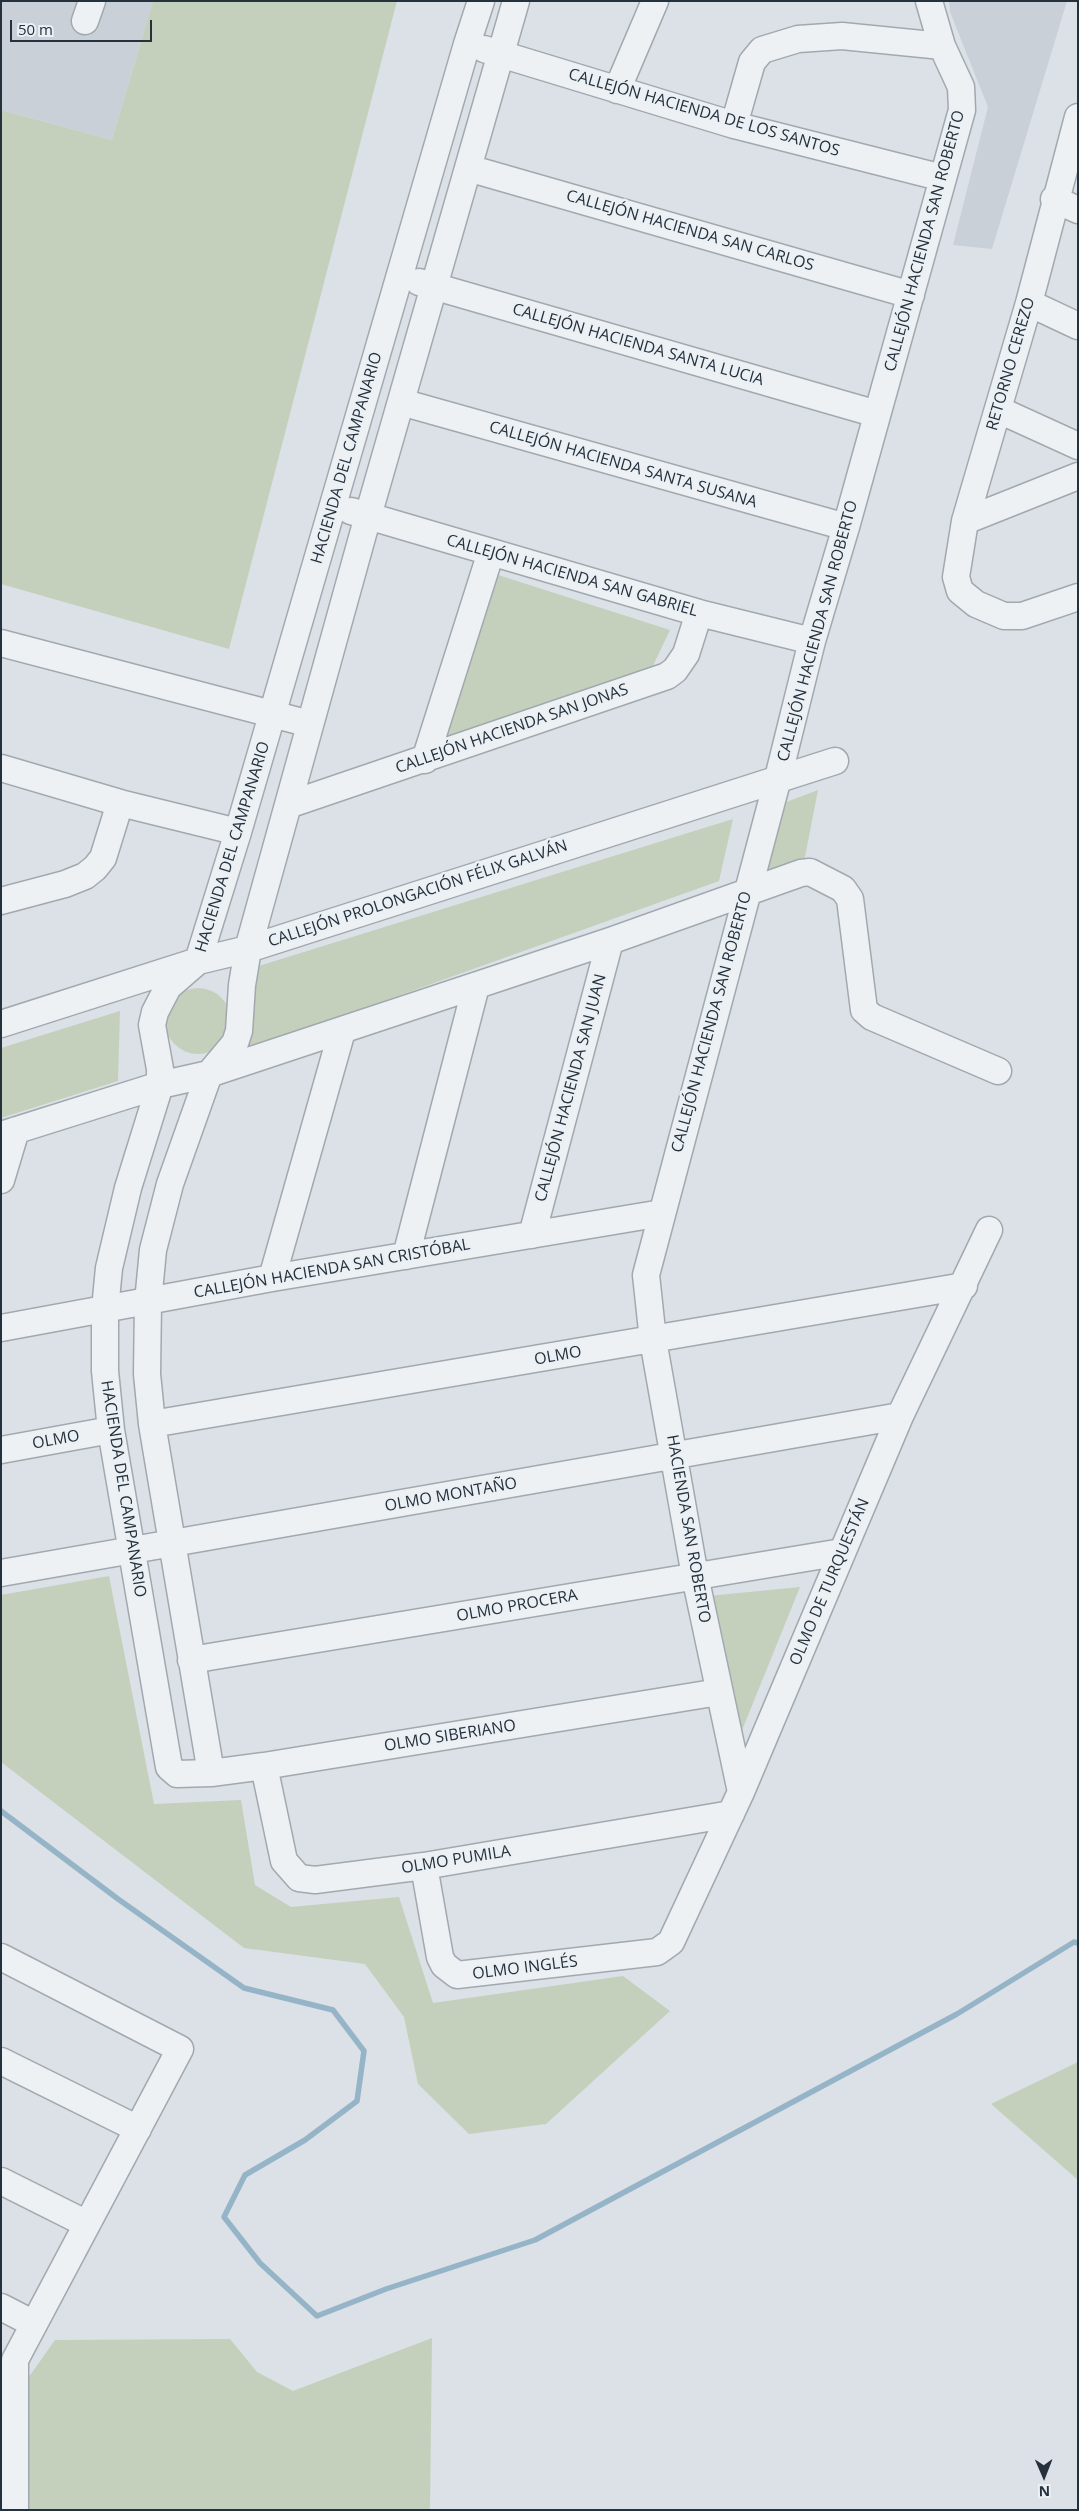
<!DOCTYPE html>
<meta charset="utf-8">
<style>
body{margin:0}
#map{position:relative;width:1079px;height:2511px;overflow:hidden;background:#dbe1e6;font-family:"Open Sans",sans-serif}
canvas{display:block}
.frame{position:absolute;inset:0;border:2px solid #25313c;pointer-events:none}
.north{position:absolute;left:1019px;top:2451px;width:50px;height:50px;-webkit-text-stroke:4px #ebf0f4;paint-order:stroke;rotate:179deg;font-size:14px;font-weight:700;line-height:20px;text-align:center;color:#25313c}
.north::after{content:'';display:block;margin:auto;width:18px;height:22px;background:#25313c;clip-path:polygon(50% 0,100% 100%,50% 72%,0 100%)}
.scale{position:absolute;left:10px;top:20px;width:142px;height:22px;box-sizing:border-box;border:2px solid #25313c;border-top:0;padding-left:6px;font-size:15px;line-height:18px;white-space:nowrap;color:#25313c;-webkit-text-stroke:4px #ebf0f4;paint-order:stroke}
</style>
<div id="map">
<canvas width="1079" height="2511"></canvas>
<div class="frame"></div>
<div class="north">N</div>
<div class="scale">50 m</div>
</div>
<script>
const ctx = document.querySelector('canvas').getContext('2d');
ctx.lineJoin = 'round';
function fillPath(path, color) { ctx.fillStyle = color; ctx.fill(path, 'evenodd'); }
const toPath = rows => new Path2D(rows.map(r => 'M' + r).join(''));
function trace(path, color, width, dash) { ctx.strokeStyle = color; ctx.lineWidth = width; ctx.lineCap = dash ? 'butt' : 'round'; ctx.setLineDash(dash || []); ctx.stroke(path); }
function label(font, color, halo, rows, align = 'center') {
  ctx.font = font + ' "Open Sans",sans-serif'; ctx.lineWidth = 5; ctx.setLineDash([]); ctx.textBaseline = 'middle'; ctx.strokeStyle = halo; ctx.fillStyle = color; for (const [text, x, y, turn = 0] of rows) {
    ctx.save(); ctx.translate(x, y); ctx.rotate((+turn || 0) * Math.PI / 180); ctx.textAlign = isNaN(turn) ? turn : align; if (halo) ctx.strokeText(text, 0, 0); ctx.fillText(text, 0, 0); ctx.restore();
  }
}
fillPath(toPath([
 [1,1,153,1,112,140,1,110],
 [949,1,1067,1,992,249,953,245,988,107,950,12]
]), '#c9d0d8');
fillPath(toPath([
 [153,1,397,1,229,649,1,584,1,110,112,140],
 [495,574,670,630,651,670,445,738],
 [818,790,804,862,761,879,781,804],
 [733,819,719,881,247,1050,249,969],
 '165 1021a33 33 0 1 1 66 0a33 33 0 1 1-66 0Z',
 [120,1011,118,1081,1,1118,1,1048],
 [109,1576,154,1804,241,1800,255,1885,291,1907,399,1897,433,2003,623,1976,670,2011,546,2124,469,2134,418,2084,404,2017,365,1964,244,1948,1,1762,1,1595],
 [800,1587,730,1760,708,1596],
 [1078,2062,1078,2180,991,2104],
 [432,2338,430,2510,27,2510,26,2381,55,2340,230,2339,257,2372,293,2391]
]), '#c4d0bc');
trace(toPath([
 [1,1811,118,1899,244,1988,333,2010,364,2051,357,2101,305,2140,245,2175,224,2217,260,2263,317,2316,386,2289,535,2240,957,2014,1074,1942,1078,1943]
]), '#96b4c7', 5.5);
const minor = toPath([
 [481,1,467,44,238,832,198,961,168,987,155,1012,152,1025,160,1069,160,1085,128,1188,109,1268,105,1309,105,1371,111,1430,169,1767,177,1774,211,1773,264,1766,719,1692],
 [85,21,92,1],
 [484,49,734,125,943,178],
 [617,90,655,1],
 [1078,117,1029,303,965,521,956,577,960,591,976,604,1004,616,1022,616,1078,597],
 [734,125,752,62,762,50,798,39,842,36,942,46],
 [468,168,911,295],
 [1054,199,1078,210],
 [419,282,877,414],
 [1029,303,1078,326],
 [401,402,846,527],
 [999,410,1078,446],
 [351,511,699,613,812,641],
 [965,521,1078,476],
 [1,643,310,724],
 [425,760,491,552],
 [1,768,120,803,238,832],
 [288,805,667,676,675,670,686,654,699,613],
 [1,901,65,884,85,876,95,868,103,858,120,803],
 [1,1024,198,961,248,949,835,761],
 [1,1135,160,1085,209,1074,610,941,801,873,810,872,843,889,850,899,864,1010,872,1017,998,1071],
 [1,1180,16,1130],
 [532,1235,610,941],
 [406,1256,476,986],
 [272,1278,342,1031],
 [1,1328,272,1278,662,1213],
 [152,1424,964,1286],
 [1,1450,111,1430],
 [1,1573,900,1416],
 [191,1660,842,1552],
 [264,1766,284,1861,299,1878,315,1880,424,1866,731,1814],
 [211,1773,152,1424,147,1374,148,1302,153,1250,170,1184,209,1074,235,1043,239,1031,242,985,248,949,368,516,516,1],
 [741,1792,695,1576,653,1340,646,1275,778,778,812,641,846,527,962,110,961,87,942,46,929,1],
 [424,1866,440,1957,444,1965,457,1975,657,1952,671,1942,741,1792,900,1416,989,1230],
 [1,1957,180,2049,15,2360,15,2510],
 [1,2061,138,2129],
 [1,2181,87,2224],
 [1,2307,34,2324]
]);
trace(minor, '#a1a9b0', 29);
trace(minor, '#eef1f4', 26);
label('16px', '#25313c', '#ebf0f4', [
 ["CALLEJÓN HACIENDA DE LOS SANTOS",704,113,16],
 ["CALLEJÓN HACIENDA SAN CARLOS",690,231,16],
 ["CALLEJÓN HACIENDA SAN ROBERTO",925,241,-75],
 ["CALLEJÓN HACIENDA SANTA LUCIA",638,345,16],
 ["RETORNO CEREZO",1011,364,-74],
 ["HACIENDA DEL CAMPANARIO",347,458,-74],
 ["CALLEJÓN HACIENDA SANTA SUSANA",623,465,16],
 ["CALLEJÓN HACIENDA SAN GABRIEL",572,576,16],
 ["CALLEJÓN HACIENDA SAN ROBERTO",818,631,-75],
 ["CALLEJÓN HACIENDA SAN JONAS",512,729,-19],
 ["HACIENDA DEL CAMPANARIO",233,847,-73],
 ["CALLEJÓN PROLONGACIÓN FÉLIX GALVÁN",418,894,-18],
 ["CALLEJÓN HACIENDA SAN ROBERTO",712,1022,-75],
 ["CALLEJÓN HACIENDA SAN JUAN",571,1088,-75],
 ["CALLEJÓN HACIENDA SAN CRISTÓBAL",332,1269,-10],
 ["OLMO",558,1356,-10],
 ["OLMO",56,1440,-10],
 ["HACIENDA DEL CAMPANARIO",123,1489,81],
 ["OLMO MONTAÑO",451,1495,-10],
 ["HACIENDA SAN ROBERTO",688,1529,80],
 ["OLMO DE TURQUESTÁN",830,1582,-67],
 ["OLMO PROCERA",517,1606,-10],
 ["OLMO SIBERIANO",450,1736,-9],
 ["OLMO PUMILA",456,1860,-9],
 ["OLMO INGLÉS",525,1968,-7]
]);
</script>
